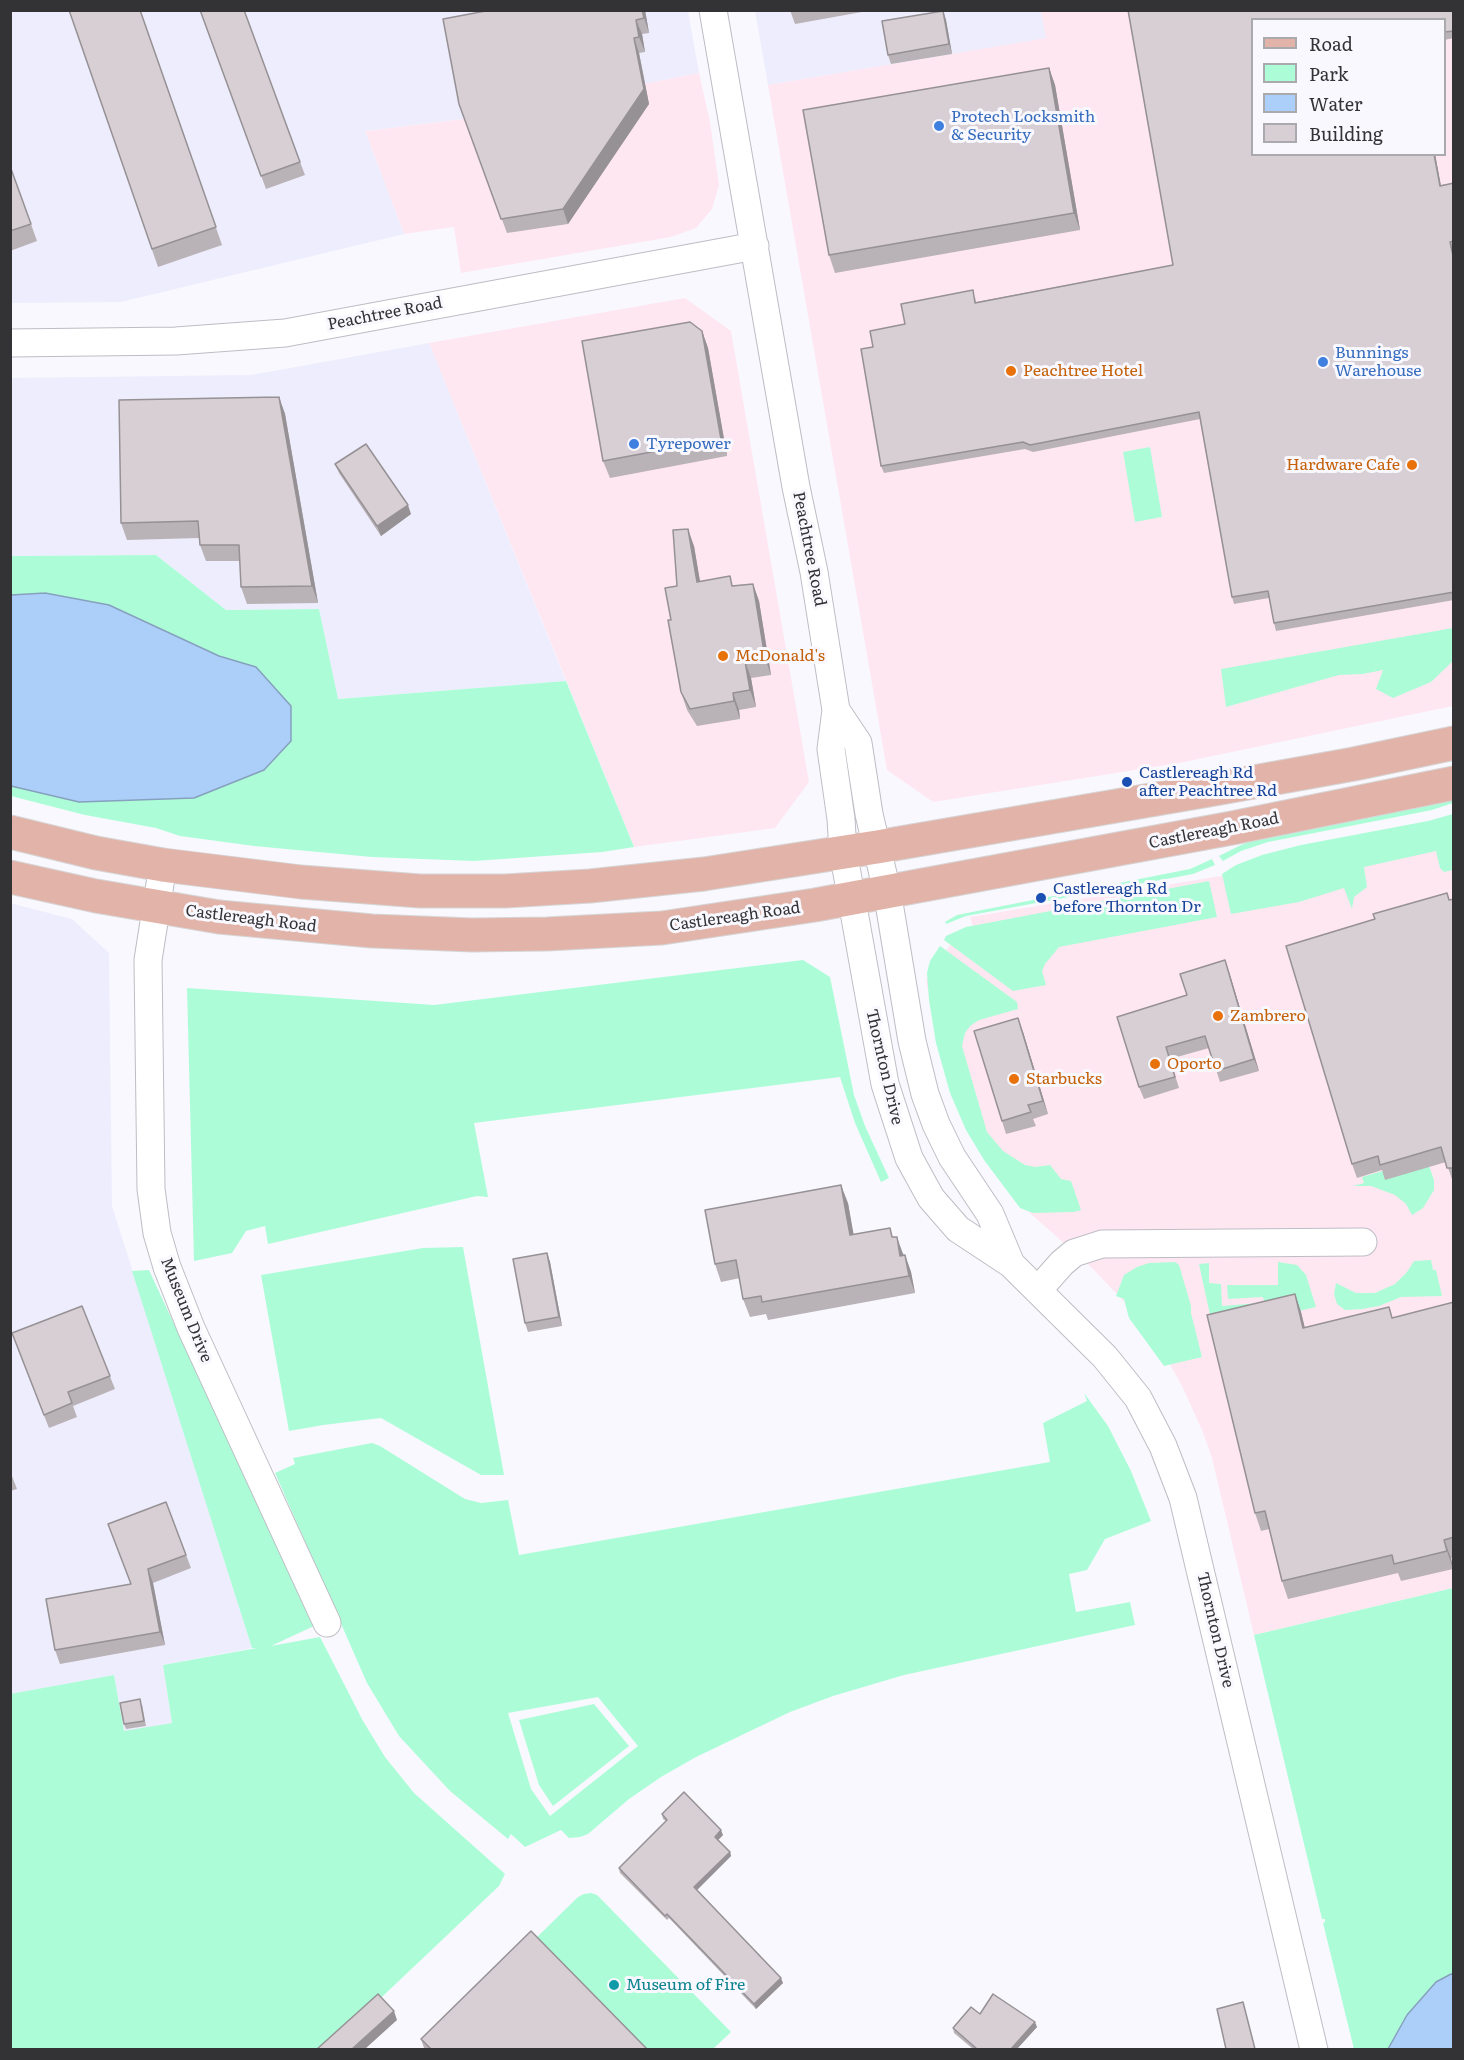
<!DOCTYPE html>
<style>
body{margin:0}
#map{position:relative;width:1464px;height:2060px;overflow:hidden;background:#f8f8fe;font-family:Literata,serif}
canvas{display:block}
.frame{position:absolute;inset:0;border:12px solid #333336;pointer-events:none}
.legend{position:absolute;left:1251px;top:18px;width:195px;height:138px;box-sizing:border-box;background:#f8f8fe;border:2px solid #a9a9ae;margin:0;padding:8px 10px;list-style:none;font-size:18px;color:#333336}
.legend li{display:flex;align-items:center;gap:12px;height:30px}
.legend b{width:30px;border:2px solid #a9a9ae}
</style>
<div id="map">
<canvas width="1464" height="2060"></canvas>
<div class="frame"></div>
<ul class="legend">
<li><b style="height:8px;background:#e2b4a9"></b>Road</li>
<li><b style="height:16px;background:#acfdd7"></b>Park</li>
<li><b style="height:16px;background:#abcff9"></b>Water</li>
<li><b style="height:16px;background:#d7cfd4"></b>Building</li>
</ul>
</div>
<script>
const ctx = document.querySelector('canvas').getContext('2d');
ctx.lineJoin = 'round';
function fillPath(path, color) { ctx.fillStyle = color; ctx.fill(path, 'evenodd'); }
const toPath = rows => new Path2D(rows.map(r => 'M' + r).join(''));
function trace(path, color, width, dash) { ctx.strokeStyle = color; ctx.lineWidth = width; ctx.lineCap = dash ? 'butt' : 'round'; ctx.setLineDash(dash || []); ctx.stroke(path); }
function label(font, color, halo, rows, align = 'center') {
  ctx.font = font + ' Literata,serif'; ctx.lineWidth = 6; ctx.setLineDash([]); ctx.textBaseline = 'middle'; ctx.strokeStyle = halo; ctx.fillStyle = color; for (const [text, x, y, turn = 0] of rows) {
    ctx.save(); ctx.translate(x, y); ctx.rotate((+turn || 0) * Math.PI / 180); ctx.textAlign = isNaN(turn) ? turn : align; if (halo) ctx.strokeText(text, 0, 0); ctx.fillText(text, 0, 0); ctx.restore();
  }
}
fillPath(toPath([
 [1041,11,1453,11,1453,706,1179,763,933,802,887,770,768,85,1045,38],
 [1252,20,1444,20,1444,154,1252,154],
 [699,73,710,122,719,185,712,209,696,228,671,237,461,273,454,227,404,234,365,131,463,119],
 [685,298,731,331,809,782,775,828,634,847,429,343],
 [1453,827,1453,1588,1254,1635,1212,1458,1202,1430,1181,1384,1167,1359,1129,1307,1091,1267,1023,1207,951,1091,938,1050,926,980,961,929,973,927,970,917,1245,872]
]), '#ffe7f2');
fillPath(toPath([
 [10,11,688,11,699,73,463,119,365,131,404,234,121,302,11,303],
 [755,11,1041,11,1046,38,768,85],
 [429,343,566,681,337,699,319,609,226,610,156,555,11,556,10,378,251,375],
 [10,903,72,919,109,953,112,1206,252,1648,163,1665,172,1723,124,1732,114,1675,11,1694]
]), '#eeedfd');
fillPath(toPath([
 [1150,447,1162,517,1135,522,1123,452],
 [156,555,226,610,319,609,338,699,566,681,634,847,602,852,474,861,372,857,254,846,180,836,156,828,85,815,11,796,10,556],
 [1453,628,1453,661,1431,682,1393,698,1376,689,1383,670,1363,674,1339,675,1226,707,1221,669],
 [1453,798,1453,803,1432,810,1268,842,1241,851,1223,861,1219,856,1243,844,1265,837],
 [1453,814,1453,870,1444,872,1440,868,1436,851,1364,867,1367,887,1354,897,1352,909,1344,888,1299,902,1231,914,1222,874,1236,865,1262,855,1301,845,1428,821],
 [1212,859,1215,865,1193,874,966,916,946,924,945,922,957,915,1190,869],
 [1209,881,1217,917,1059,947,1045,964,1042,971,1046,985,1013,991,944,940,946,936,966,927],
 [940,946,1017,1002,1018,1009,979,1020,970,1026,965,1033,962,1046,987,1132,1003,1151,1025,1165,1035,1167,1050,1165,1061,1179,1071,1181,1081,1210,1074,1212,1033,1213,1020,1208,984,1160,966,1130,950,1093,936,1043,929,1000,927,973,930,961],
 [803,960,830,977,854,1095,865,1126,889,1178,881,1182,855,1123,840,1077,474,1123,488,1197,477,1196,268,1244,265,1226,246,1231,232,1253,194,1261,187,988,434,1005],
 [1429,1166,1434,1180,1434,1190,1423,1208,1412,1215,1406,1204,1395,1195,1371,1186,1353,1186,1364,1183,1362,1177,1386,1170],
 [463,1247,504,1475,481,1475,381,1418,323,1425,289,1431,261,1275,423,1248],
 [1431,1260,1433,1270,1436,1270,1442,1296,1401,1297,1379,1306,1362,1309,1345,1310,1337,1304,1334,1294,1336,1283,1356,1293,1375,1293,1395,1284,1407,1272,1414,1261],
 [1175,1262,1179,1265,1191,1306,1191,1313,1202,1357,1164,1366,1129,1318,1124,1299,1116,1296,1124,1275,1137,1267,1149,1263],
 [1278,1262,1297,1265,1306,1275,1316,1307,1268,1318,1263,1297,1228,1299,1227,1285,1278,1285],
 [1209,1263,1209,1283,1221,1284,1222,1306,1259,1303,1261,1312,1212,1324,1199,1264],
 [149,1270,314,1626,271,1646,320,1637,363,1721,385,1757,414,1793,505,1874,499,1886,327,2049,11,2049,10,1694,114,1675,124,1731,172,1723,163,1665,257,1648,252,1648,132,1271],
 [1084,1393,1108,1426,1131,1471,1151,1521,1105,1539,1087,1570,1069,1574,1076,1612,1130,1602,1135,1625,904,1675,833,1696,790,1712,696,1757,661,1777,629,1799,588,1834,580,1837,569,1838,561,1830,525,1847,511,1834,508,1839,450,1791,399,1736,367,1683,275,1473,295,1464,293,1458,372,1443,380,1446,465,1499,481,1503,508,1500,519,1555,1050,1462,1043,1423,1087,1401],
 [598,1697,638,1746,550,1816,531,1789,508,1713],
 [1453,1588,1453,2049,1354,2049,1323,1923,1325,1922,1325,1919,1322,1919,1254,1635],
 [594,1704,629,1746,553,1806,539,1785,519,1720],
 [591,1893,597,1895,603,1901,731,2032,713,2049,642,2049,534,1940,578,1897,584,1894]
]), '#acfdd7');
const water = toPath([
 [45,593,109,605,219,656,256,667,291,706,291,741,264,770,194,798,79,802,11,786,11,595,45,593],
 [1451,1974,1454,1975,1453,2049,1388,2049,1407,2015,1436,1982,1451,1974]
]);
fillPath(water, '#abcff9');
trace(water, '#87a0be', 1.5);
const street = toPath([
 [713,10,796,487,814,572,836,710,831,749,841,819,843,851,885,1084,909,1158,931,1198,958,1229,1011,1264,1105,1357,1138,1398,1163,1446,1183,1498,1314,2050],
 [10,343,176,341,285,333,755,246],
 [836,710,858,743,869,814,887,891,912,1041,925,1094,936,1124,952,1157,990,1214,1011,1264],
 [163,865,148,960,151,1189,157,1233,167,1267,191,1328,327,1623],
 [1038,1290,1062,1263,1074,1253,1102,1244,1363,1242]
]);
const primary = toPath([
 [10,832,96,853,163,865,301,882,420,891,505,891,590,886,704,874,877,847,1209,790,1354,764,1454,743],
 [10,877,96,896,219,917,372,931,472,935,547,934,662,928,815,905,1232,828,1454,783]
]);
trace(street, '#bebdc5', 29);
trace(primary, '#d6d6d7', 35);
trace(street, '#fff', 27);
trace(primary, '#e2b4a9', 33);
fillPath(toPath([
 [69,10,140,10,222,245,158,267],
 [200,10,300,162,305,175,266,189],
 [491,10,645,10,649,33,642,34,645,52,639,53,649,104,568,224,507,233,459,104],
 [790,10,873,10,795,24],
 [1128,10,1454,10,1454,38,1444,40,1444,20,1252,20,1252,154,1435,154,1441,185,1454,183,1454,600,1276,631,1274,623,1269,598,1234,604,1232,597,1200,419,1033,452,1025,449,884,473,881,466,873,347,905,324,975,297,976,302,1173,265],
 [943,11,946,20,952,54,891,64,888,55],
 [1049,68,1055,85,1080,230,835,273,829,255],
 [10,165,37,241,10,251],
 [702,331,708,348,727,456,610,478,603,461],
 [279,397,285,414,318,603,247,604,241,587,240,561,206,561,200,545,199,538,127,540,121,523],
 [335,464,411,514,381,536,339,473],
 [694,546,700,582,733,586,753,584,759,601,771,675,751,678,756,707,739,710,740,719,697,726,687,710,681,692,671,620,677,586],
 [1447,893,1449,900,1454,899,1454,1182,1453,1182,1446,1162,1385,1180,1382,1170,1357,1178,1352,1164,1375,919],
 [1229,972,1259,1071,1220,1082,1209,1048,1170,1059,1179,1088,1144,1099,1139,1087,1187,995],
 [1023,1032,1048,1114,1033,1119,1036,1126,1006,1134,1002,1121],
 [848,1203,853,1235,893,1237,904,1255,905,1255,911,1272,915,1293,768,1320,766,1314,750,1317,743,1299,740,1278,721,1282,715,1264],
 [547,1253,550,1262,562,1326,528,1332,525,1323],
 [1295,1294,1301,1312,1305,1328,1393,1318,1454,1302,1454,1557,1451,1558,1453,1569,1401,1581,1398,1573,1288,1599,1282,1581,1269,1529,1261,1531,1255,1513],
 [82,1306,115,1389,73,1406,77,1417,49,1428,17,1347],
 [10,1471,17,1489,10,1491],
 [166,1502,191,1568,153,1583,165,1645,60,1664,55,1650,131,1585],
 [142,1704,146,1726,126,1729,124,1724],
 [662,1814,723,1835,718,1840,730,1852,731,1856,697,1890,783,1983,756,2009,669,1918,667,1920,620,1873,619,1868,666,1821,663,1819],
 [980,2014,1037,2027,1017,2049,973,2049,954,2033,953,2028],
 [421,2039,647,2049,426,2049,424,2048]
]), '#b9b2b6');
fillPath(toPath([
 [642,10,645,10,649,33,644,18],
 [943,11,946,20,952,54,949,44],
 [636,20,642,34,645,52,639,37],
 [634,38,639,53,649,104,568,224,563,209],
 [1049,68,1055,85,1080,230,1074,213],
 [1434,154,1435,154,1442,193,1440,186],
 [702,331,708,348,727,456,721,439],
 [279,397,285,414,318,603,312,586],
 [408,505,411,514,381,536,377,526],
 [688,529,694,546,703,599,697,582],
 [753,584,759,601,771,675,765,658],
 [745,661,751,678,756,707,750,690],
 [733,693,739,710,740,719,734,701],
 [1225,960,1229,972,1259,1071,1254,1059],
 [1018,1018,1023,1032,1048,1114,1043,1101],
 [841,1185,848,1203,857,1253,850,1235],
 [897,1237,903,1254,907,1273,900,1256],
 [547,1253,550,1262,562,1326,559,1317],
 [905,1255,911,1272,915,1293,909,1276],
 [1295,1294,1301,1312,1309,1346,1303,1328],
 [1444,1540,1451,1558,1453,1569,1447,1551],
 [148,1569,153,1583,165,1645,160,1632],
 [721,1830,723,1835,717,1841,715,1837],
 [730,1852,731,1856,695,1892,694,1887],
 [781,1978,783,1983,756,2009,754,2004],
 [394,2011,397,2020,365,2049,352,2049],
 [1035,2022,1037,2027,1017,2049,1011,2049]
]), '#969194');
const building = toPath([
 [69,10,140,10,216,227,152,249,69,10],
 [200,10,244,10,300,162,261,176,200,10],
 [491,10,642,10,644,18,636,20,639,37,634,38,644,89,563,209,501,219,459,104,443,19,491,10],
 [1128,10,1454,10,1454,31,1444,32,1444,20,1252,20,1252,154,1434,154,1440,186,1454,183,1454,241,1450,242,1454,260,1454,592,1274,623,1268,591,1232,597,1199,412,1030,445,1023,442,881,466,861,349,873,347,870,331,905,324,901,304,973,290,975,303,1173,265,1128,10],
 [943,11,949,44,888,55,882,21,943,11],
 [1049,68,1074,213,829,255,803,110,1049,68],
 [10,166,31,224,10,231,10,166],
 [690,322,702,331,721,439,603,461,582,341,690,322],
 [279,397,312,586,241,587,239,545,200,545,198,521,121,523,119,400,279,397],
 [366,444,408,505,377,526,335,464,366,444],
 [688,529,697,582,730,576,732,586,753,584,765,658,745,661,750,690,733,693,734,701,690,709,681,692,668,620,671,620,665,588,677,586,673,530,688,529],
 [1447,893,1449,900,1454,899,1454,1168,1447,1168,1441,1147,1380,1165,1378,1156,1352,1164,1286,946,1375,919,1373,914,1447,893],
 [1225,960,1254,1059,1216,1071,1205,1036,1166,1047,1175,1077,1139,1087,1117,1017,1187,995,1180,974,1225,960],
 [1018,1018,1043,1101,1028,1105,1031,1112,1002,1121,974,1031,1018,1018],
 [841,1185,850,1235,890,1228,892,1237,897,1237,900,1256,905,1255,909,1276,762,1302,761,1296,743,1299,736,1260,715,1264,705,1210,841,1185],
 [547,1253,559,1317,525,1323,513,1259,547,1253],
 [1295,1294,1303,1328,1389,1307,1392,1318,1454,1302,1454,1537,1444,1540,1447,1551,1394,1564,1392,1555,1282,1581,1265,1511,1255,1513,1207,1315,1295,1294],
 [82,1306,110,1376,68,1392,72,1403,44,1415,12,1333,82,1306],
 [166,1502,186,1555,148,1569,160,1632,55,1650,46,1599,131,1584,108,1524,166,1502],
 [140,1699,144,1721,124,1724,120,1703,140,1699],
 [684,1792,721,1830,715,1837,730,1852,694,1887,781,1978,754,2004,667,1914,665,1916,619,1868,667,1820,662,1814,684,1792],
 [531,1931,647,2049,431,2049,421,2039,531,1931],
 [378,1994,394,2011,352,2049,317,2049,378,1994],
 [993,1994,1035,2022,1011,2049,977,2049,953,2028,971,2007,980,2014,993,1994],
 [1243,2002,1255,2049,1226,2049,1217,2009,1243,2002]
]);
fillPath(building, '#d7cfd4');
trace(building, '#969194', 1.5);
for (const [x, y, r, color] of [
 [939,126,6,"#3f7fe0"],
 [1323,362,6,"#3f7fe0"],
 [1011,371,6,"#e8710a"],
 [634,444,6,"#3f7fe0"],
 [1412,465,6,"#e8710a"],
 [723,656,6,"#e8710a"],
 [1127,782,6,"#1a4fb4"],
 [1041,898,6,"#1a4fb4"],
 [1218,1016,6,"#e8710a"],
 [1155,1064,6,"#e8710a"],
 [1014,1079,6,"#e8710a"],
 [614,1985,6,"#0f9aa8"]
]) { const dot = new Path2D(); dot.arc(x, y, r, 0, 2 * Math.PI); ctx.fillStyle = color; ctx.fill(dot); trace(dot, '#f8f8fe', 2); }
label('16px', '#366cbe', '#f8f8fe', [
 ["Protech Locksmith",951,117],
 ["& Security",951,135],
 ["Bunnings",1335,353],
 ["Warehouse",1335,371],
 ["Tyrepower",646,444]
], 'left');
label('16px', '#333336', '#f8f8fe', [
 ["Peachtree Road",385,314,-11],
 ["Peachtree Road",809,549,79],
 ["Castlereagh Road",1214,831,-11],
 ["Castlereagh Road",735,917,-8],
 ["Castlereagh Road",251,919,7],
 ["Thornton Drive",884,1067,77],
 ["Museum Drive",186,1310,68],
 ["Thornton Drive",1215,1630,77]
]);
label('16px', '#c56008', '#f8f8fe', [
 ["Peachtree Hotel",1023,371],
 ["Hardware Cafe",1400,465,"right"],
 ["McDonald's",735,656],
 ["Zambrero",1230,1016],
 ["Oporto",1167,1064],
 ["Starbucks",1026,1079]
], 'left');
label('16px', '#164399', '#f8f8fe', [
 ["Castlereagh Rd",1139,773],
 ["after Peachtree Rd",1139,791],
 ["Castlereagh Rd",1053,889],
 ["before Thornton Dr",1053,907]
], 'left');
label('16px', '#0d838f', '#f8f8fe', [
 ["Museum of Fire",626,1985]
], 'left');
</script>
